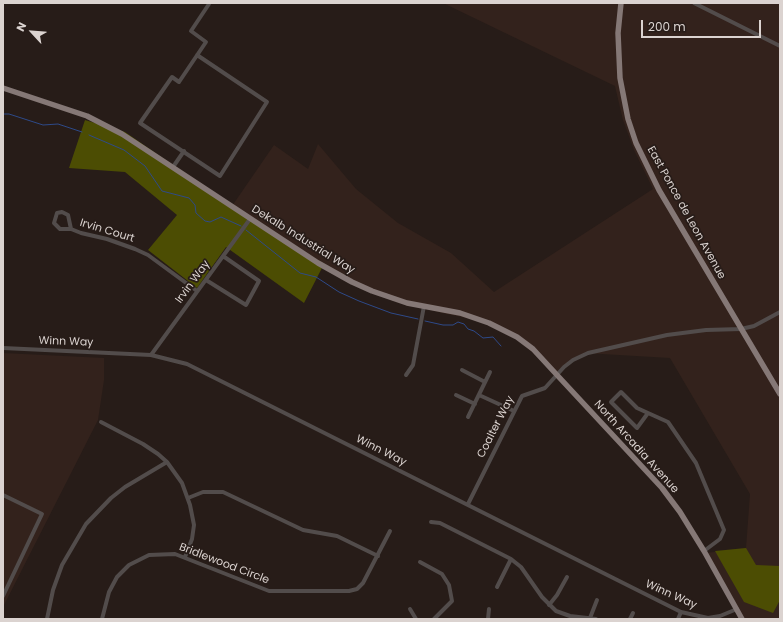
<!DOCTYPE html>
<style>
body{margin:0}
#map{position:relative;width:783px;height:622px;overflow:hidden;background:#271c18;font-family:Poppins,sans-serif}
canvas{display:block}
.frame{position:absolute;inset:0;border:4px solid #dbd3d0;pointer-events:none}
.north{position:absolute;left:12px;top:12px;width:40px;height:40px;-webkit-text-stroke:3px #271c18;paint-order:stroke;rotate:296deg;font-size:11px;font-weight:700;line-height:16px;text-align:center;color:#dbd3d0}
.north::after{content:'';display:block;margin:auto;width:14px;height:18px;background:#dbd3d0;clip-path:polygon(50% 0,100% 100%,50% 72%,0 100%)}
.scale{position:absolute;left:641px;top:20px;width:120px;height:18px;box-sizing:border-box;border:2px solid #dbd3d0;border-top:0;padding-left:5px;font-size:12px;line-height:14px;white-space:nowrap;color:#dbd3d0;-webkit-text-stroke:3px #271c18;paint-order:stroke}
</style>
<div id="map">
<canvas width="783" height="622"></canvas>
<div class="frame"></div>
<div class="north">N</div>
<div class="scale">200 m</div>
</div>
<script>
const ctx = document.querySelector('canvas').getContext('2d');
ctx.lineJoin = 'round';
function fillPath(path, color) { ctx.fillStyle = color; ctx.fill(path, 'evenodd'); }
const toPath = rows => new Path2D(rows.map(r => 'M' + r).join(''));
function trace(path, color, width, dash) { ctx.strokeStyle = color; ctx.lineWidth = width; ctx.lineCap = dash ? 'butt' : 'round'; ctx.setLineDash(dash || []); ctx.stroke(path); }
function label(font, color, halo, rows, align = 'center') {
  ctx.font = font + ' Poppins,sans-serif'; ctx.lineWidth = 3.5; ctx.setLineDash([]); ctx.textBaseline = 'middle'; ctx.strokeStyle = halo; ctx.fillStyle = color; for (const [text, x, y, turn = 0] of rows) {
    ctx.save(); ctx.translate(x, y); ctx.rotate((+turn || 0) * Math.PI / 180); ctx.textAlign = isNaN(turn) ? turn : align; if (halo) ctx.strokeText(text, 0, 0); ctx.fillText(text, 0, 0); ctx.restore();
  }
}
fillPath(toPath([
 [443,3,780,3,780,619,741,619,706,553,746,548,750,494,670,358,585,353,556,375,519,340,504,330,472,319,442,313,376,294,324,264,232,206,274,145,308,169,318,144,356,189,398,223,451,253,494,292,653,189,634,150,623,120,615,86],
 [3,353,104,358,104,380,98,420,3,607]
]), '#33221c');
fillPath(toPath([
 [85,120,125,132,232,206,324,264,304,303,226,247,197,288,148,250,177,215,125,172,69,168],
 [746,548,756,565,780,566,780,600,773,613,744,602,715,551]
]), '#4c4d03');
trace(toPath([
 [4,114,9,114,43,125,58,124,82,132],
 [89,135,124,150,145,166,162,191,189,198,195,205,196,213,205,221,210,222,221,217,241,226],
 [246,230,300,273,316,277,339,292,359,301,391,313,418,319],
 [425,321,443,325,453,325,458,322,464,324,468,329,474,331,483,338,493,337,501,346]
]), '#2e4a89', 1);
trace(toPath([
 [694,3,780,46],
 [197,55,267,102,220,176,140,123,172,77,179,82,206,42,191,31,209,4],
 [173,167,184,151],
 [71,229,68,215,62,212,57,213,54,223,60,229,71,229,81,233,107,239,135,249,148,255,197,291],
 [206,280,246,305,259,281,223,256],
 [3,348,151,355,187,364,681,612,708,618,720,616,737,609],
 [151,355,250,219],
 [462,370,485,382],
 [406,375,413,365,424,306],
 [456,395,475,404],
 [479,395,514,411],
 [648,413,637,428,611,402,621,392,637,408,648,413,668,422,696,463,724,530,720,539,704,551],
 [468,417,490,372],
 [101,422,143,444,158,454,167,462,182,483,190,505,194,525,192,539,185,557],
 [3,495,42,514,3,596],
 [188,498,203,492,223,492,303,530,337,536,378,556],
 [468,504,522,396,545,388,564,367,573,360,588,353,667,335,706,330,741,329,754,326,780,312],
 [431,522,440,523,511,559,521,567,542,597,556,611,570,616,596,619],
 [420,562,442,574,449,585,452,601,434,619],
 [497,587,511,559],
 [549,605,557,595,567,577],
 [410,609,416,619],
 [590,618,597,600],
 [47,619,53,590,62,565,86,524,111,498,125,487,167,462],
 [102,619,109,592,117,577,129,565,149,555,175,554,269,591,349,591,357,589,363,583,390,531],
 [488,619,489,609],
 [630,619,633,613],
 [678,619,681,612]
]), '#524c4b', 4);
trace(toPath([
 [621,3,618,33,620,78,628,119,636,143,659,190,780,394],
 [3,88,87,116,122,134,318,263,352,282,372,291,407,303,460,313,489,323,517,337,533,349,557,375,662,488,680,512,704,551,742,619]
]), '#857876', 5.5);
label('11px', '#dbd3d0', '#271c18', [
 ["East Ponce de Leon Avenue",686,213,61],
 ["Irvin Court",107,231,17],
 ["Dekalb Industrial Way",303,240,32],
 ["Irvin Way",193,282,-54],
 ["Winn Way",66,342,2],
 ["Coalter Way",496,427,-63],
 ["North Arcadia Avenue",636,447,48],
 ["Winn Way",381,451,27],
 ["Bridlewood Circle",224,564,21],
 ["Winn Way",671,595,24]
]);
</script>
